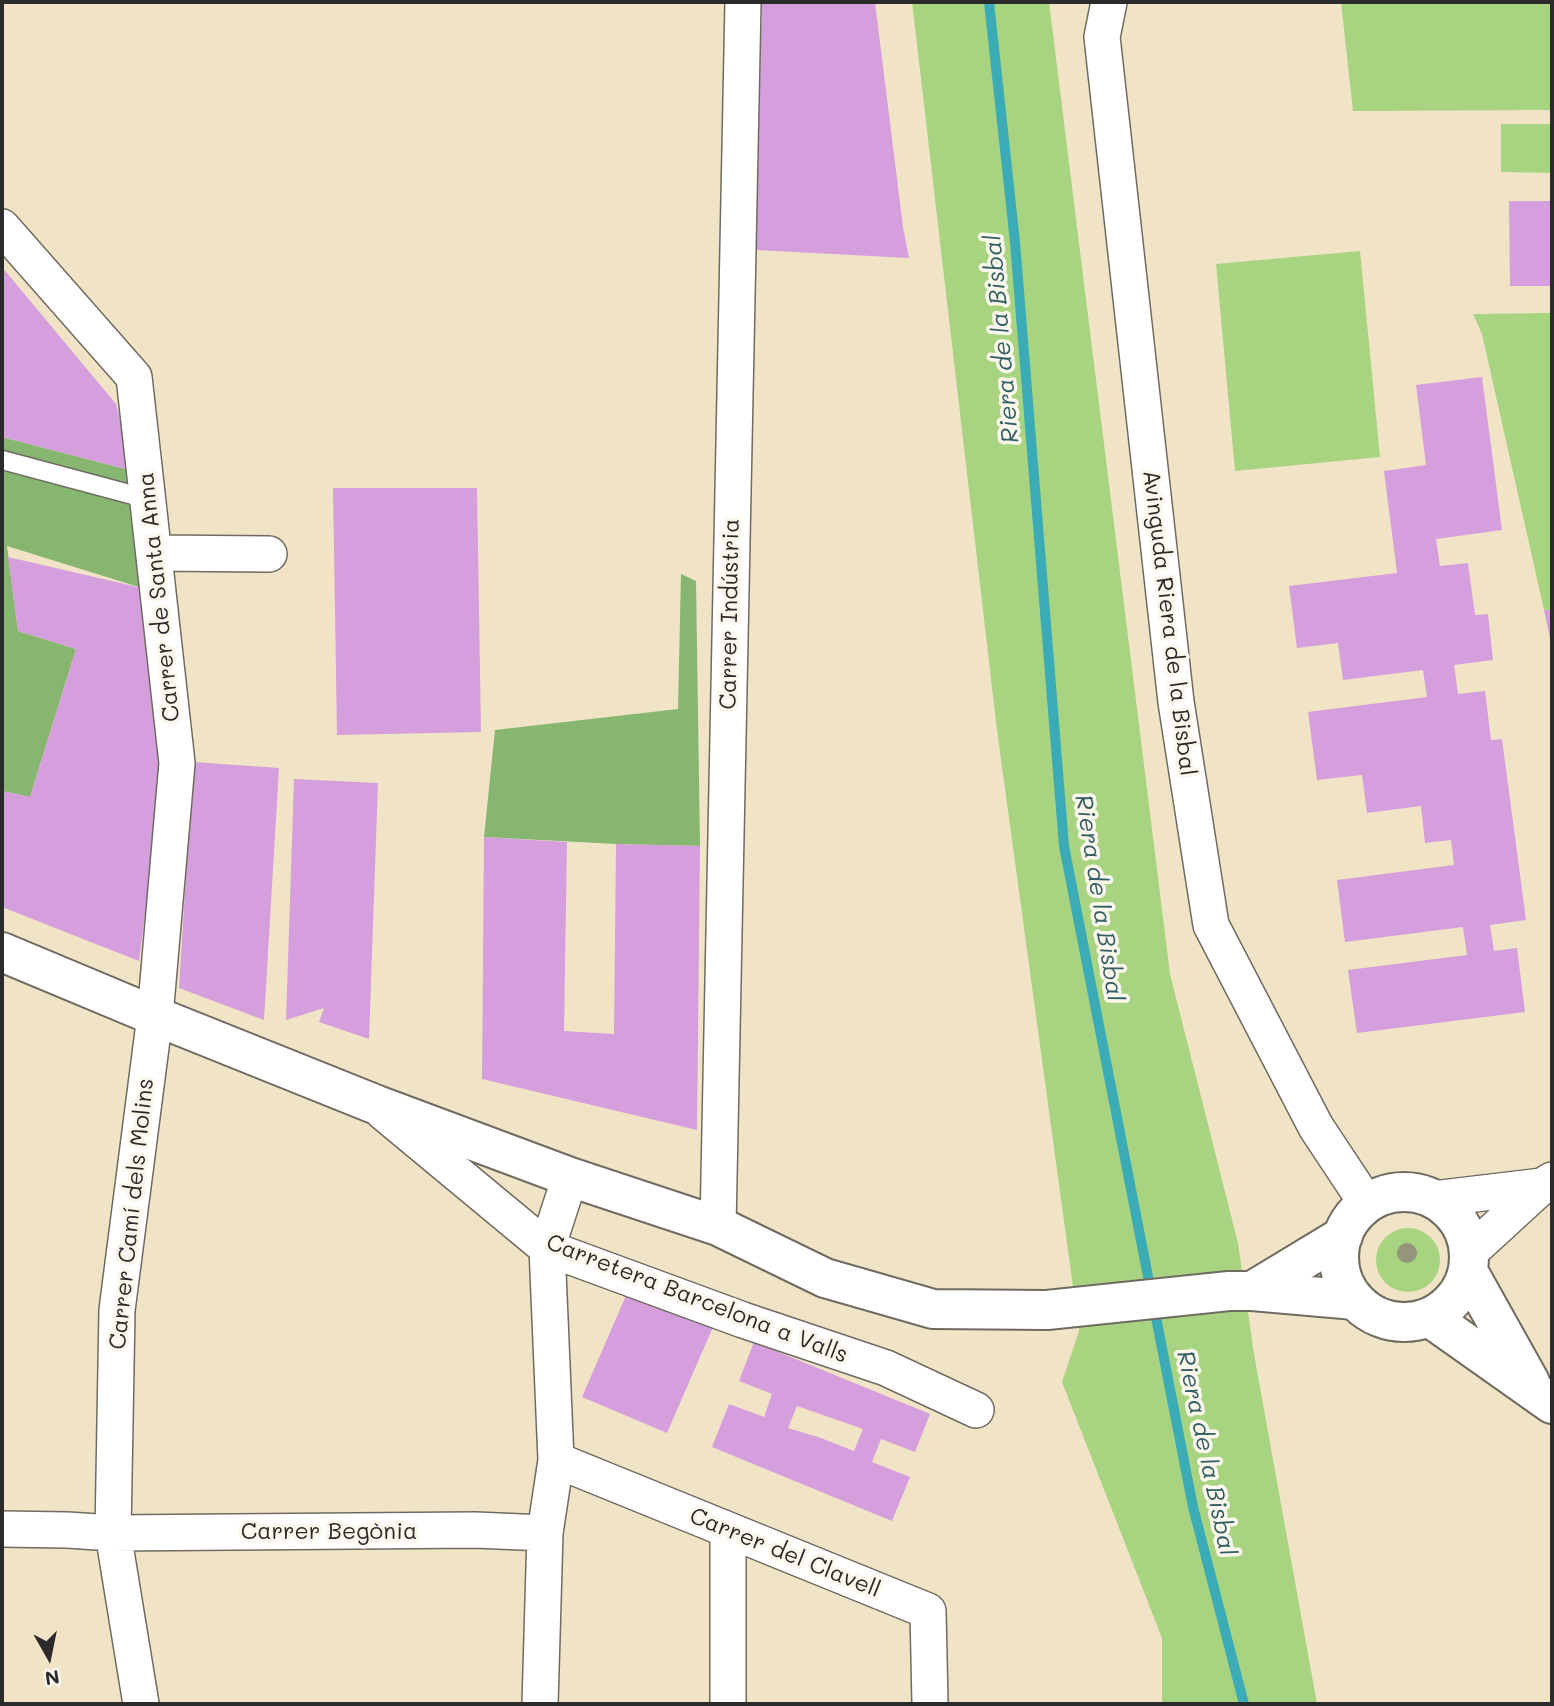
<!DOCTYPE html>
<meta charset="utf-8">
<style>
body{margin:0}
#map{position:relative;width:1554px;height:1706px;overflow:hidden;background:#f1e3c6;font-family:Mali,sans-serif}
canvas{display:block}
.frame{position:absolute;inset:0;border:4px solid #2b2b2b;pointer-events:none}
.north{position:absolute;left:14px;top:1622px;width:70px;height:70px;-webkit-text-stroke:5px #fbf7ec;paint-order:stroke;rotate:171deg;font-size:19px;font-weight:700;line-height:28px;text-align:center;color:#2b2b2b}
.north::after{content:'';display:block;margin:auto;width:24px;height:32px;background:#2b2b2b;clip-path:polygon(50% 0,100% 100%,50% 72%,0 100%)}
</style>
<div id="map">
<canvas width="1554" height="1706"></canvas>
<div class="frame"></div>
<div class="north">N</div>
</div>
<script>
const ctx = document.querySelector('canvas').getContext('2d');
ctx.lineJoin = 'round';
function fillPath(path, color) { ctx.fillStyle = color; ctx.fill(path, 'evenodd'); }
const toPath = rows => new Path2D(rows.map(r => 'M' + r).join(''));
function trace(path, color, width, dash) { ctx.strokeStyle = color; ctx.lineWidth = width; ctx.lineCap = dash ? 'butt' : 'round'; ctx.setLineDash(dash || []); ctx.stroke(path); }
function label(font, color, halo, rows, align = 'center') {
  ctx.font = font + ' Mali,sans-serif'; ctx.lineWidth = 7; ctx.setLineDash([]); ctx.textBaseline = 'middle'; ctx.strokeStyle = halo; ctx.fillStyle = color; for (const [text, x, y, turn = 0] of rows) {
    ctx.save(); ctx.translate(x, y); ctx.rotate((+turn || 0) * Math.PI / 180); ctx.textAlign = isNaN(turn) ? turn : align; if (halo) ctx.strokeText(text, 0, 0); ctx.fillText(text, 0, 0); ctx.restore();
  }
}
fillPath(toPath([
 [912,2,1049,2,1170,974,1238,1243,1254,1354,1317,1704,1162,1704,1162,1638,1062,1382,1079,1331,997,730],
 [1341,2,1552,2,1552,110,1353,111],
 [1501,124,1552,124,1552,173,1501,172],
 [1360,251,1380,457,1235,471,1216,264],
 [1552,313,1552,610,1544,610,1482,334,1473,314],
 '1376 1260a32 32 0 1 1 64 0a32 32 0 1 1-64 0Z'
]), '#a8d481');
fillPath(toPath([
 [2,437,133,471,142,588,7,546,18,631,76,649,30,797,2,791],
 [681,574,696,581,700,846,616,844,484,837,495,730,678,709]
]), '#86b66f');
trace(toPath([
 [989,2,1015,242,1064,846,1193,1507,1244,1704]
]), '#3bacb6', 10);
fillPath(toPath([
 [762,2,875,2,903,227,909,258,756,250],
 [1509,201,1552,201,1552,286,1510,286],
 [2,267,116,404,133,471,2,437],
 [1482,377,1502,530,1436,539,1440,566,1468,563,1475,615,1488,614,1493,660,1454,665,1458,694,1485,691,1491,740,1502,739,1526,920,1490,925,1494,951,1517,948,1525,1012,1357,1033,1348,970,1467,955,1463,927,1345,942,1337,880,1454,865,1451,840,1425,843,1421,806,1367,813,1362,775,1317,780,1308,712,1427,697,1423,670,1343,680,1338,643,1297,648,1289,586,1397,573,1384,471,1426,465,1416,385],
 [333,488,477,488,481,732,337,735],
 [8,557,142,588,164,763,139,961,2,907,2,791,30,797,76,649,18,631],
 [1544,610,1552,610,1552,642,1551,643],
 [193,762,279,768,264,1020,179,988],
 [294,779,378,783,369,1039,319,1022,324,1008,286,1020],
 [484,837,567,842,564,1031,614,1034,616,844,700,846,697,1130,482,1079],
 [631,1284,716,1320,667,1433,582,1397],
 [754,1342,930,1414,915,1452,881,1439,872,1462,910,1477,892,1521,712,1447,729,1404,764,1417,772,1394,739,1381],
 [797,1406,863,1429,854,1451,821,1438,788,1428]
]), '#d49fdc');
const service = toPath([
 [2,460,148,499]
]);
const minor = toPath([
 [1109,2,1102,37,1176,702,1211,925,1316,1127,1367,1204],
 [2,227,134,377,177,763,155,1016,117,1310,113,1533,141,1704],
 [154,553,269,554],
 [383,1112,547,1248,743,1320,886,1368,976,1410],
 [1433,1199,1542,1186],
 [718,1226,743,2],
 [1469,1253,1542,1186,1552,1180],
 [556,1460,928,1611,930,1704],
 [2,1529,67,1530,113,1533,475,1530,545,1533],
 [540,1704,545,1533,556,1460,547,1248,570,1177],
 [728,1704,728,1530]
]);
const tertiary = toPath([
 [2,952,155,1016,377,1105,570,1177,718,1226,825,1278,933,1309,1047,1310,1229,1291,1252,1291,1355,1300],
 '1339 1257a65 65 0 1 1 130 0a65 65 0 1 1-130 0Z',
 [1468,1271,1530,1382],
 [1252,1291,1343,1236],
 [1429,1317,1552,1404]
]);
trace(service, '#706b61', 21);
trace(minor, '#706b61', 38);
trace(tertiary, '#706b61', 42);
trace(service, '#fff', 18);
trace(minor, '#fff', 35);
trace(tertiary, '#fff', 38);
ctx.fillStyle = '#95957c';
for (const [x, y] of [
 [1407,1253]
]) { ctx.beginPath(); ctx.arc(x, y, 10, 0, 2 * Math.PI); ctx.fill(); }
label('23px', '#2b2b2b', '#fbf7ec', [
 ["Carrer de Santa Anna",159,597,-96],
 ["Carrer Indústria",730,614,-89],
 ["Avinguda Riera de la Bisbal",1169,623,83],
 ["Carrer Camí dels Molins",132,1214,-84],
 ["Carretera Barcelona a Valls",697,1299,21],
 ["Carrer Begònia",329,1532],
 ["Carrer del Clavell",785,1553,22]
]);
label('italic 24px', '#315f63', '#fbf7ec', [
 ["Riera de la Bisbal",1002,339,-95],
 ["Riera de la Bisbal",1099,898,81],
 ["Riera de la Bisbal",1206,1453,78]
]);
</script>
